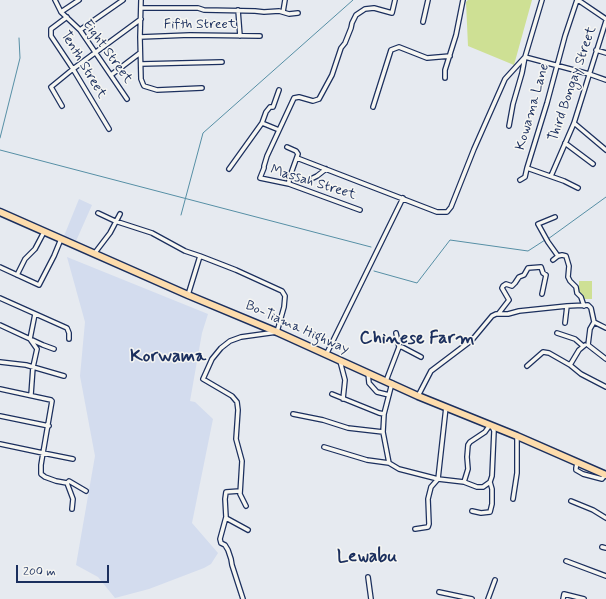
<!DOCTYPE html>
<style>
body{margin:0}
#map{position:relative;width:606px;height:599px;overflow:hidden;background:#e6eaf0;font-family:Mynerve,sans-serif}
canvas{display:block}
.scale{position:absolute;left:16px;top:565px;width:93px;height:18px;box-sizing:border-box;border:2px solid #1b2f5e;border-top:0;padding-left:5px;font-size:12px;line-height:14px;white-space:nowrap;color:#1b2f5e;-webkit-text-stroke:3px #f6f6f2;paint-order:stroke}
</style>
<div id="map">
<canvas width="606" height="599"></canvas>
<div class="scale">200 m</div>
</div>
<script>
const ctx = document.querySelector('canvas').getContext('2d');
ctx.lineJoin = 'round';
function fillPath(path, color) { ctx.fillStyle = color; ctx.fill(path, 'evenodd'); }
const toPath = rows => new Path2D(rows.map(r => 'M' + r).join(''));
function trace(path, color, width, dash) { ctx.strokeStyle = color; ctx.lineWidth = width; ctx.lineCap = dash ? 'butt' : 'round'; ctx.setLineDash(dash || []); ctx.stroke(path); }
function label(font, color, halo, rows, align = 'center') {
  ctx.font = font + ' Mynerve,sans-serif'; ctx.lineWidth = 3; ctx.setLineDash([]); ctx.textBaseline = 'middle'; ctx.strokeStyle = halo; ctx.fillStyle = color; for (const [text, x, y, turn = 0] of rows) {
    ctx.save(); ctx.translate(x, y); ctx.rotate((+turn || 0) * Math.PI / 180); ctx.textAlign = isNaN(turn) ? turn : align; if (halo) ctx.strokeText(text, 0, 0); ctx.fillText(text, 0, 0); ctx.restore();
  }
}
fillPath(toPath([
 [79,199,92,205,76,241,64,236],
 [67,257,208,314,202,333,190,401,195,402,213,419,192,523,218,553,211,564,204,568,149,589,115,598,98,577,76,565,95,456,80,376,85,322]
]), '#d3dcee');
fillPath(toPath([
 [468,0,532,0,514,65,468,46,466,2],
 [579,281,592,281,592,299,579,299]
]), '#cee094');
trace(toPath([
 [0,138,20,58,19,38],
 [0,150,371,247],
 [181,215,203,133,353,0],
 [548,239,606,197],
 [374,271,417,283,450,240,528,251,545,240]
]), '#568fa5', 1);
const street = toPath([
 [55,0,61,12,80,30,127,99],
 [141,0,140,37,141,79,143,84,144,86,157,90,202,88],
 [577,0,565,36,547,103,527,168,564,181,578,188],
 [578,0,606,19],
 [141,8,198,8,204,10,255,11,264,12,279,11,289,14,298,13],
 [238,10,240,36],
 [61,12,79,0],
 [283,12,285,0],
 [67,17,51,29,51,36,73,69,109,129],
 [423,22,428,0],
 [80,30,123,0],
 [140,37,190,35,260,36],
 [596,50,606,53],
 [525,57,589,74,606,80],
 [141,64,222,62],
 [111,75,140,53],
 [445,78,445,70,456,35,463,0],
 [62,106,51,87,73,69,141,19],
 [373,107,391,50,399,47,427,58,450,56],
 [262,123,279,130],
 [574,123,606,150],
 [509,126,513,104,522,73,525,57,542,0],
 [565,143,593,164],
 [287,147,296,151,298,154,289,179,289,184],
 [297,158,437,212,447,212,451,207,474,149,505,79,525,57],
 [229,169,262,123,266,112,270,107,273,107,279,90],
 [551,176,574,123,606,21],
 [313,178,317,176,326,169],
 [520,180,525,177,527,168],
 [360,210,289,184,260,178,264,168,264,166,267,156,294,98,299,97,313,101,319,99,332,75,341,48,345,43,351,28,352,23,356,15,365,9,374,8,392,13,395,0],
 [98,213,115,221,152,233,185,251,200,256,188,295],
 [555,217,538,224,548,242,558,256],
 [94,254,110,233,120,214],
 [200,256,236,270,282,291,285,296,284,307,277,332,241,337,230,341,221,348,212,359,203,379,232,396,237,402,238,410,236,439,242,461,240,494,246,506],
 [553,260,558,256,562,255,566,256,569,266,568,277,570,281,576,287,577,293,581,297,584,306],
 [0,267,39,285,54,256,61,239],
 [17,275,25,259,35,249,44,232],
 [0,298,67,328,69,333,69,339],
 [499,313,509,300,502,288,503,286,506,284,512,286,515,283,519,277,524,275,528,268,541,267,543,273,546,275,542,294],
 [594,322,590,329,588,345,606,359],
 [565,323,567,306],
 [0,325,43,345,54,349],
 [396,333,399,347],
 [557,333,575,339,583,346],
 [326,355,403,198],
 [340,361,345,380,343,399],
 [0,362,26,365,64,376],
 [570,365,579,350,585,345],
 [527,366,543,352,549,353,570,365,581,374,606,387],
 [368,373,369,383,377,392,389,395],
 [386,381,399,347,402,347,421,357],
 [0,389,51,400,52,401,43,453,73,459],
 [332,394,379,413,384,414],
 [31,395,33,367,37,349,30,339,35,314],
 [418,396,431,371,472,340,492,316,496,314,508,314,519,311,567,306,588,305,591,308,594,322,606,328],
 [446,407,438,479,464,482,477,487,483,487,490,482,492,476,494,431,492,426],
 [293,414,323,420,348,428,383,432],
 [0,416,49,426],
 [0,444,43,453,41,465,41,474,45,477,56,481,67,483,69,481,86,491],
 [324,447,367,460,389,463,383,432,384,414,392,383],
 [389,463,399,469,438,479,431,487,428,499,429,524,428,527,415,529],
 [577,463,576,468,576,470,583,474,602,479,605,475],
 [464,482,468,469,467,457,468,445,470,442,485,432,490,425],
 [67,483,73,499,72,509],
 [240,491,226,492,225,499,226,517,220,539,221,543,225,545,228,550,231,559,232,565,243,599],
 [513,499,517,473,517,436],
 [571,501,593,510,606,518],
 [472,511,481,513,490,512,492,504,492,489,490,482],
 [226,518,248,530],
 [602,547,606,548],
 [566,561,606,576],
 [368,577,371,599],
 [439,592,472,599],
 [488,599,495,580],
 [563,599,564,594,584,599]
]);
const highway = toPath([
 [0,212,188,295,277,332,418,396,517,436,606,475]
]);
trace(street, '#1b2f5e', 6);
trace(highway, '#1b2f5e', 9);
trace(street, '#f6f6f2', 3.5);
trace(highway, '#fddcac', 6);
label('14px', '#1b2f5e', '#f6f6f2', [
 ["Fifth Street",200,25],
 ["Eight Street",107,52,54],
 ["Tenth Street",83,65,59],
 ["Third Bongay Street",573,84,-71],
 ["Kowama Lane",533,107,-74],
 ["Massah Street",313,183,17],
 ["Bo-Tiama Highway",297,328,24]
]);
label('bold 18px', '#1b2f5e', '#f6f6f2', [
 ["Chinese Farm",417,339],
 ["Korwama",168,357],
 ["Lewabu",367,557]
]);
</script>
